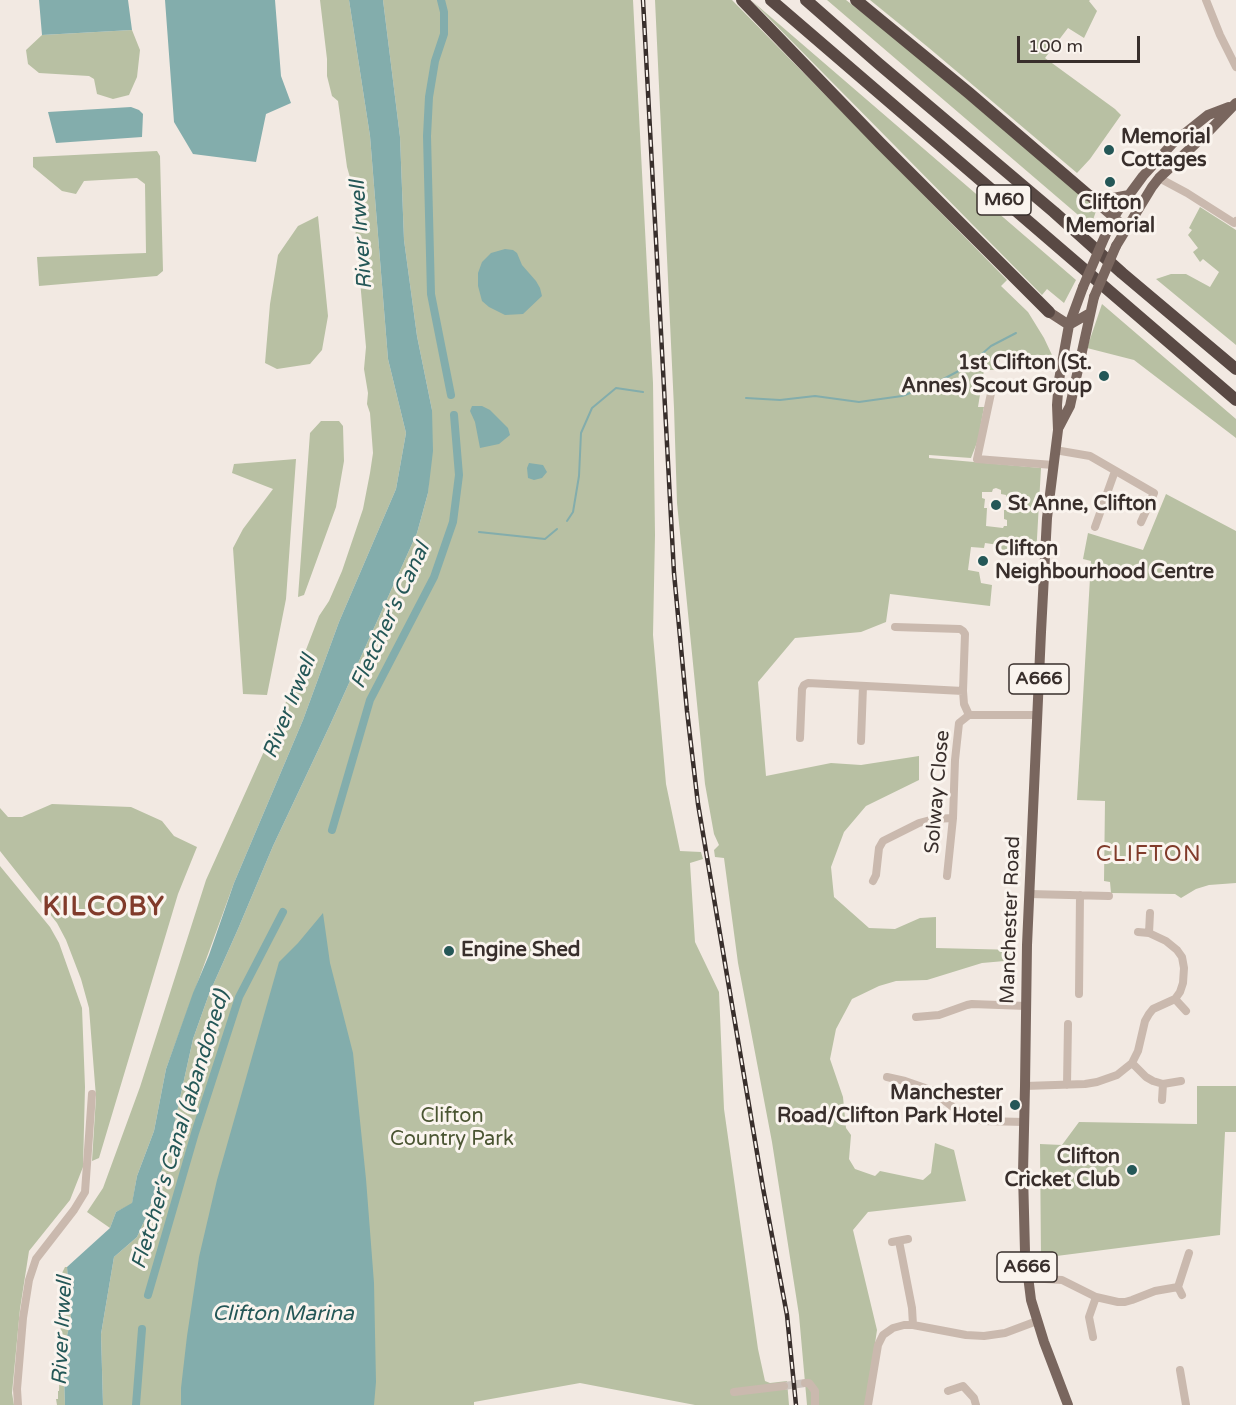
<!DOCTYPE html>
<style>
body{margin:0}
#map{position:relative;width:1236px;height:1405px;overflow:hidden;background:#f2e9e2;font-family:"Varela Round",sans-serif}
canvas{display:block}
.scale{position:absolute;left:1017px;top:36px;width:123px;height:27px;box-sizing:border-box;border:3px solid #392f2c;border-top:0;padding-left:8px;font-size:18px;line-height:21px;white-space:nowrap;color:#392f2c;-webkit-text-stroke:4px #faf4ee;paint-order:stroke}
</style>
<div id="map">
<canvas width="1236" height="1405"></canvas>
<div class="scale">100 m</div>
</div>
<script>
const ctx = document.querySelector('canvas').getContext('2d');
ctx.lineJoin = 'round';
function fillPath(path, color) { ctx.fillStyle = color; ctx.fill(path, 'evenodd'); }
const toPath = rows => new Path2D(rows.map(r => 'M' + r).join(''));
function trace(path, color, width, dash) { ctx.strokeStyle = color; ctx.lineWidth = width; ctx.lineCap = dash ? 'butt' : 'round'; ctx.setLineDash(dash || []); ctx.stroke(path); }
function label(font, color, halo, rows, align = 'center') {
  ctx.font = font + ' "Varela Round",sans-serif'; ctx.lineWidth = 6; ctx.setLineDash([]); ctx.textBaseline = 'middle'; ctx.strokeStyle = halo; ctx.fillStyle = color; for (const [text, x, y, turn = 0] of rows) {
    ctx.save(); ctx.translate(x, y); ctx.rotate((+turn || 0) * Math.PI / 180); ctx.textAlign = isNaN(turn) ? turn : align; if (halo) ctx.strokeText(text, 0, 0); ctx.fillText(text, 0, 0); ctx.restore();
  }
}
fillPath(toPath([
 [320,0,349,0,370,136,388,359,406,433,396,489,339,622,303,720,234,883,166,1069,154,1131,137,1176,132,1204,116,1212,110,1228,87,1212,103,1188,140,1087,206,880,284,707,319,616,329,601,342,571,363,509,370,473,373,453,370,413,367,404,368,393,364,369,366,347,351,181,347,167,338,101,332,96,327,76,327,59],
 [383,0,633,0,653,383,655,535,653,635,666,784,680,851,701,852,703,859,690,863,695,942,719,992,724,1109,758,1349,765,1381,770,1383,787,1381,789,1405,695,1405,580,1383,474,1402,474,1405,103,1405,101,1334,114,1257,137,1237,147,1215,169,1148,193,1039,209,994,238,929,273,846,330,725,417,533,428,493,432,410,417,336,404,240,400,137],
 [655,0,732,0,1007,280,1001,286,1028,312,1044,338,1052,355,1001,355,997,370,984,370,978,407,984,407,978,440,971,458,929,455,929,458,1041,468,1036,556,999,552,999,545,985,543,984,548,971,547,968,570,979,572,981,583,992,585,990,606,890,594,886,622,861,632,795,638,758,682,766,776,831,763,861,765,919,756,919,780,866,806,844,832,831,867,834,897,869,928,895,929,920,918,936,917,936,948,1017,950,1016,960,982,963,927,980,896,981,879,986,852,999,836,1029,830,1059,843,1097,846,1128,851,1135,849,1159,855,1169,875,1176,880,1171,923,1180,931,1173,935,1143,954,1150,966,1201,868,1212,853,1230,877,1330,866,1405,807,1405,799,1315,772,1142,738,963,724,858,715,857,714,850,719,845,714,834,705,784,677,503,674,408],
 [996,488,1001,490,1001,494,1006,495,1006,501,1007,501,1007,510,1004,510,1004,519,1007,520,1007,526,1004,526,1003,528,986,526,987,508,984,508,985,499,982,498,982,492,992,492,993,489],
 [751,0,1076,280,1064,303,1047,289,1042,295],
 [827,0,846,0,891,35,1097,208,1091,226],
 [870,0,1090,0,1089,1,1097,11,1084,38,1068,28,1045,58,1115,109,1121,115,1090,159,1077,173,929,48],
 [132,30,140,50,137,77,129,95,113,99,97,94,94,79,89,76,39,73,28,64,26,50,42,35],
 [157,151,160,156,163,271,157,276,39,286,37,257,146,253,145,184,137,178,84,181,76,194,62,191,33,167,33,157],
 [1200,207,1236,230,1236,345,1156,279,1171,274,1186,274,1210,287,1219,272,1203,259,1200,262,1193,252,1198,248,1188,235,1192,230,1189,228],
 [318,216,328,316,322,350,310,364,277,369,265,363,270,304,278,255,298,226],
 [1102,304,1236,419,1236,438,1134,360,1087,348],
 [321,421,339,421,343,426,344,461,336,507,304,595,298,597,310,433],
 [296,459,286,599,267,695,243,694,233,548,243,529,273,489,232,473,234,464],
 [1166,494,1236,531,1236,883,1209,885,1196,889,1181,898,1175,894,1111,893,1110,882,1104,881,1105,801,1077,800,1091,561,1083,559,1088,533,1143,550],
 [52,804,131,807,162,821,174,836,197,847,178,894,99,1158,92,1161,96,1097,89,1008,81,979,66,940,57,923,0,851,0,808,8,817,22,817],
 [0,866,50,927,59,943,82,1008,85,1087,83,1167,70,1200,29,1251,20,1309,12,1393,14,1405,0,1405],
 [1197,1086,1236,1086,1236,1132,1225,1132,1220,1235,1041,1258,1040,1144,1062,1145,1079,1122,1197,1124],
 [65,1267,67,1267,71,1320,63,1351,65,1405,57,1405,56,1399,58,1399,58,1391,59,1391,62,1273]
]), '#b8c0a3');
fillPath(toPath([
 [39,0,128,0,132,30,42,35],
 [165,0,275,0,281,76,291,103,266,114,256,162,193,154,174,122],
 [349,0,383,0,400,137,404,240,417,336,432,410,433,451,428,493,417,533,330,725,273,846,238,929,209,994,193,1039,169,1148,147,1215,137,1237,114,1257,101,1334,103,1405,65,1405,63,1351,71,1320,67,1267,110,1228,116,1212,132,1203,137,1176,154,1131,166,1069,193,993,209,955,234,883,303,720,339,622,396,489,406,433,388,359,370,136],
 [131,107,139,110,143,114,142,137,56,143,48,112],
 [505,249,513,250,517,253,522,265,536,281,540,288,542,296,523,314,505,315,489,307,482,301,478,286,478,273,482,262,491,253],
 [472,406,482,406,490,410,508,428,510,435,499,444,480,448,475,422,470,411],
 [529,463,543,465,547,472,542,478,534,480,528,478,527,468],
 [323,913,330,963,353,1053,366,1179,374,1283,376,1382,374,1405,181,1405,181,1388,187,1336,199,1257,217,1180,279,962,298,943]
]), '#83adac');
trace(toPath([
 [746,398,780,400,815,396,859,402,902,396,934,384,968,366,991,346,1016,333],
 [567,521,573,512,579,476,581,433,592,408,616,388,643,392],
 [479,532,545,539,557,529]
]), '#83adac', 2);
trace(toPath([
 [441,0,444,12,444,34,435,61,429,97,427,136,431,294,451,395],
 [332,830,370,700,434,577,453,522,459,475,454,415],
 [148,1295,195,1133,239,997,283,912],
 [136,1405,142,1329]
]), '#83adac', 8);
trace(toPath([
 [784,1386,805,1383]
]), '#cdc4be', 8, [8, 4]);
trace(toPath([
 [1206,0,1220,35,1236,67],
 [1159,178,1187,193,1234,223,1236,221],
 [993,384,977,459,1053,465],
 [1055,450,1090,456,1154,493,1141,522],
 [1095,527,1115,471],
 [895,627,960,629,963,631,965,634,963,691,964,704,969,715,1037,715],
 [800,738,802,689,804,685,808,683,963,691],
 [861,741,863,686],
 [947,876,953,818,955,760,959,723,969,715],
 [873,881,876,875,879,848,883,841,919,823,934,819,953,818],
 [1029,894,1109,896],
 [1149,933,1150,913],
 [1079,994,1080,895],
 [1175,999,1186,1011],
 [916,1017,939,1015,967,1005,972,1004,1026,1006],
 [1132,1063,1146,1077,1153,1081,1163,1084,1181,1081],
 [887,1077,905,1081,931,1090,958,1111,983,1121,1024,1122],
 [1067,1085,1068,1024],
 [1025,1086,1085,1084,1097,1082,1117,1075,1132,1063,1138,1051,1145,1021,1149,1014,1153,1009,1175,999,1180,992,1183,983,1184,968,1182,957,1177,950,1166,941,1149,933,1138,932],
 [1162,1100,1163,1084],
 [899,1241,912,1308,913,1325],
 [892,1242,908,1239],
 [1028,1278,1062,1280,1096,1297,1118,1302,1125,1302,1132,1300,1155,1291,1178,1287],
 [1182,1295,1178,1287,1189,1253],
 [1093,1337,1089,1317,1096,1297],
 [1180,1370,1186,1405],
 [805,1383,809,1383,815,1391,815,1405],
 [948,1391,963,1386,974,1398,976,1405],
 [734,1392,784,1386],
 [18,1405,17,1389,23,1318,29,1280,36,1259,74,1210,85,1192,92,1094],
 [868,1405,878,1345,883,1335,893,1328,904,1325,913,1325,966,1335,984,1336,1005,1333,1037,1321]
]), '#cab9ae', 8);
trace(toPath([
 [1088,195,1119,222],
 [1091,195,1108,199,1129,195],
 [1105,236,1117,212,1129,195,1143,176,1173,143,1208,115,1229,107],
 [1116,246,1152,187,1159,178,1210,130,1236,103],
 [1049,312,1069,325,1090,313],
 [1059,427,1070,406,1094,297],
 [1068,1405,1044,1342,1031,1300,1025,1252,1023,1173,1025,1086,1027,945,1041,632,1047,518,1058,430,1057,405,1059,380,1069,325,1083,287]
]), '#79665e', 10);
trace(toPath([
 [742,0,880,143,1049,312],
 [771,0,1236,400],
 [806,0,879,64,1054,212,1122,273,1236,369],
 [856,0,969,93,1088,195]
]), '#594944', 12);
const rail = toPath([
 [643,0,674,573,687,711,698,804,763,1188,787,1315,796,1405]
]);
trace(rail, '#392f2c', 4.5);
trace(rail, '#faf4ee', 2, [7]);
trace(toPath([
 [1083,287,1105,236],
 [1094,297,1116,246]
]), '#79665e', 10);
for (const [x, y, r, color] of [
 [1109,150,6,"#245757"],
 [1110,182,6,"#245757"],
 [1104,376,6,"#245757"],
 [996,505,6,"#245757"],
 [983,561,6,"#245757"],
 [449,951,6,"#245757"],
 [1015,1105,6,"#245757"],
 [1132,1170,6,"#245757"]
]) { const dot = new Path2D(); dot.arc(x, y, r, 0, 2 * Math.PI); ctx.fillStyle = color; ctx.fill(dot); trace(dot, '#faf4ee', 2); }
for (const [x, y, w] of [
 [1004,200,54],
 [1039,679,60],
 [1027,1267,60]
]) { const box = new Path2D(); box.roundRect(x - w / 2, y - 15, w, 30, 4.5); ctx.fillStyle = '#faf4ee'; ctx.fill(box); trace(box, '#392f2c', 1.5); }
label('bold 18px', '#392f2c', null, [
 ["M60",1004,200],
 ["A666",1039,679],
 ["A666",1027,1267]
]);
label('bold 20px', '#392f2c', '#faf4ee', [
 ["Memorial",1121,138],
 ["Cottages",1121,161],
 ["Clifton",1110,204,"center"],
 ["Memorial",1110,227,"center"],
 ["1st Clifton (St.",1092,364,"right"],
 ["Annes) Scout Group",1092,387,"right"],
 ["St Anne, Clifton",1008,505],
 ["Clifton",995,550],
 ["Neighbourhood Centre",995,573],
 ["Engine Shed",461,951],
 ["Manchester",1003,1094,"right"],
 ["Road/Clifton Park Hotel",1003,1117,"right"],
 ["Clifton",1120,1158,"right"],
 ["Cricket Club",1120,1181,"right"]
], 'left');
label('20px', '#392f2c', '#faf4ee', [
 ["Solway Close",938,792,-85],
 ["Manchester Road",1011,920,-88]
]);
label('20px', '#4a5532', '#faf4ee', [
 ["Clifton",452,1117],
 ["Country Park",452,1140]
]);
label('italic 21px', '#245757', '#faf4ee', [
 ["River Irwell",362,235,-94],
 ["Fletcher's Canal",391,616,-65],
 ["River Irwell",290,707,-68],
 ["Fletcher's Canal (abandoned)",181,1130,-73],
 ["Clifton Marina",283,1314],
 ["River Irwell",63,1331,-87]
]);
ctx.letterSpacing = '1.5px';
label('22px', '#813b2b', '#faf4ee', [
 ["CLIFTON",1149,855]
]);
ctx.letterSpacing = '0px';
ctx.letterSpacing = '1.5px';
label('bold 26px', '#813b2b', '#faf4ee', [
 ["KILCOBY",104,908]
]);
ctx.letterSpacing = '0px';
</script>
